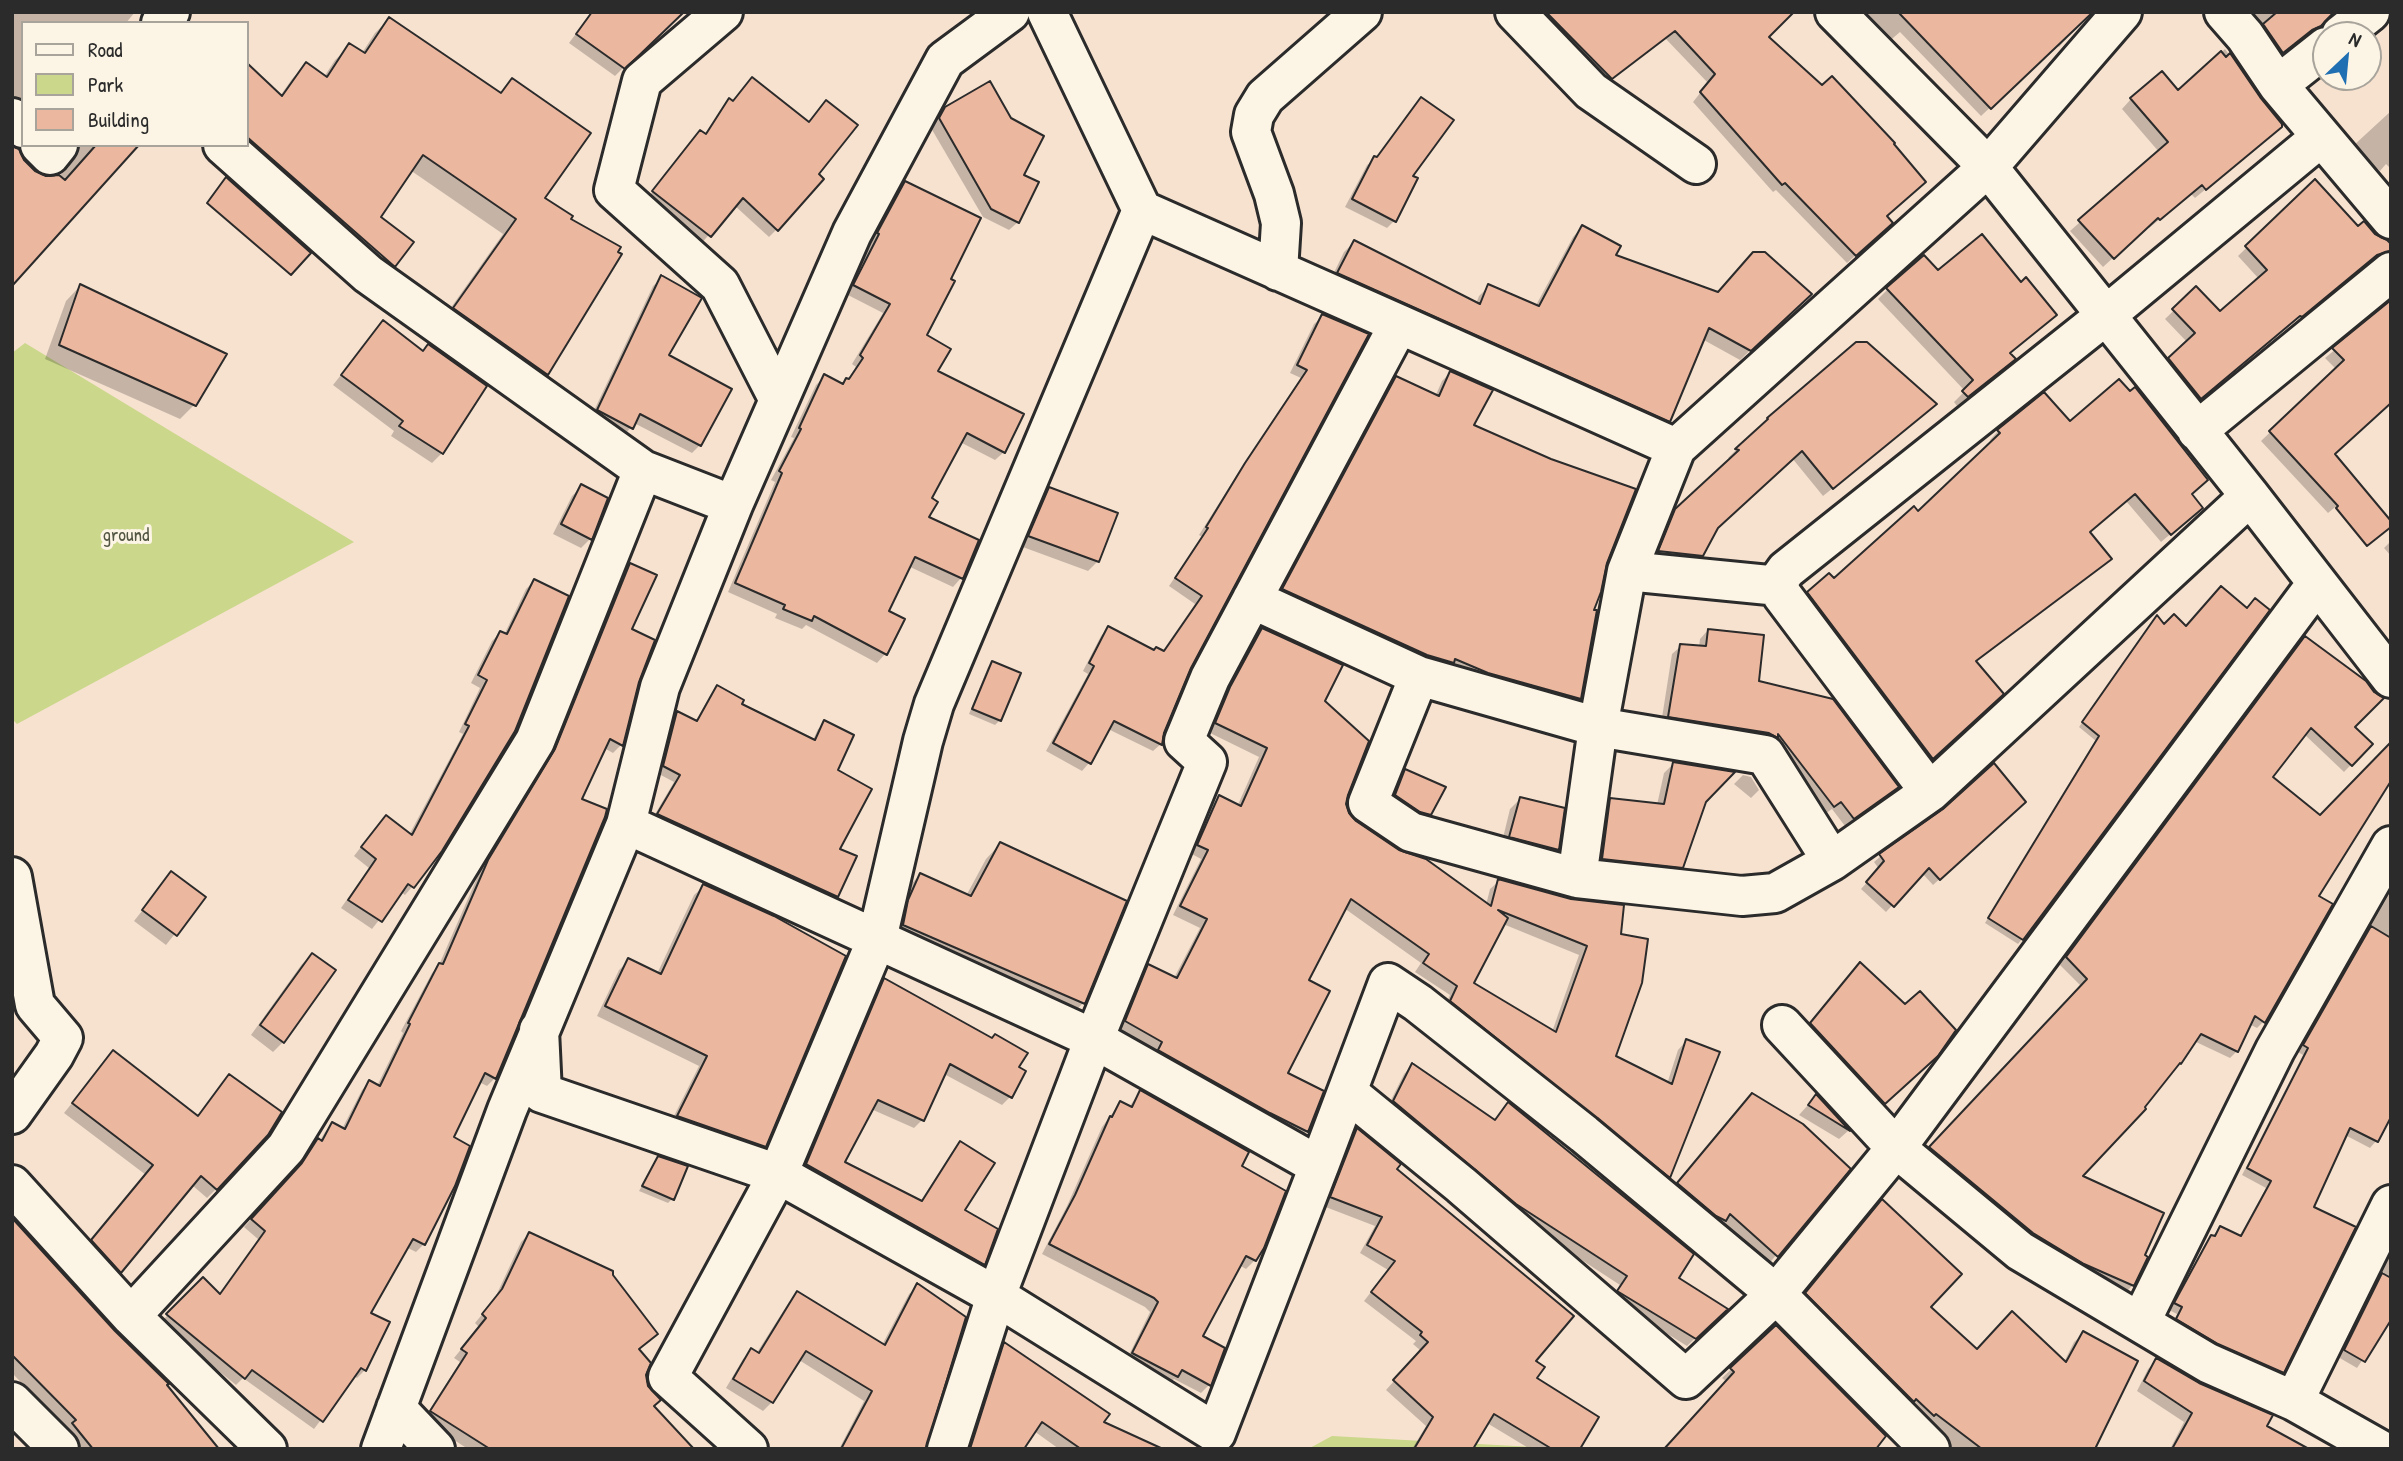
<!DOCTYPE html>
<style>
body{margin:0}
#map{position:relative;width:2403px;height:1461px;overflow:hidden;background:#f7e2d0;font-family:"Patrick Hand",sans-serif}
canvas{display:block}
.frame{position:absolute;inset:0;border:14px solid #2b2b2b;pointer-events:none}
.legend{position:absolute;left:21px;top:21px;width:228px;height:126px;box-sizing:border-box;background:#fcf5e5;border:2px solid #a8a49b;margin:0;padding:9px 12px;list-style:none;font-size:21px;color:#2b2b2b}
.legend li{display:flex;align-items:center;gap:14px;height:35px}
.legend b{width:35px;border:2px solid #a8a49b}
.north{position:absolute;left:2312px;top:21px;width:70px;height:70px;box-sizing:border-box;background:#fcf5e5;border:2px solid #a8a49b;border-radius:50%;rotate:26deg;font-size:19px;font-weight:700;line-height:28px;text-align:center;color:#2b2b2b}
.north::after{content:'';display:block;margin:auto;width:24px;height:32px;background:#1f6fb2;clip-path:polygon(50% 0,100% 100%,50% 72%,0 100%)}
</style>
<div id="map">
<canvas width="2403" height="1461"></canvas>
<div class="frame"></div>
<ul class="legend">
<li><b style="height:9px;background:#fcf5e5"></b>Road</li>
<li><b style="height:19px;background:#cbd78b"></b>Park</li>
<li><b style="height:19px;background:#ecb79f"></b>Building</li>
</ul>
<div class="north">N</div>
</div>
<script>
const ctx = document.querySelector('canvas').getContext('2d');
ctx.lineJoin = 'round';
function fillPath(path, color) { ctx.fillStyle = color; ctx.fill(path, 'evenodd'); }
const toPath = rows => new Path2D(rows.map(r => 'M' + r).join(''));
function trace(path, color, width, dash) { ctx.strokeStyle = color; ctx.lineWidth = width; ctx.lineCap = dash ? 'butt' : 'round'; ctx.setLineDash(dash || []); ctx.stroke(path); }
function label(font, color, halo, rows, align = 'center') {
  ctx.font = font + ' "Patrick Hand",sans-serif'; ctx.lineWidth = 6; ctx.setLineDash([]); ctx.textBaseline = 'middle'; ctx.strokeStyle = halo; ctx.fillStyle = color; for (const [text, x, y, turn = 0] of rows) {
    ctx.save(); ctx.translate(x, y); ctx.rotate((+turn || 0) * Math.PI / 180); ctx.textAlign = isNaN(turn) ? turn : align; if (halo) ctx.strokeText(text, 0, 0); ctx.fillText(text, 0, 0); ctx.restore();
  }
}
fillPath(toPath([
 [25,343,354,542,17,724,12,719,12,353],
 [1332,1436,1570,1449,1308,1449]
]), '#cbd78b');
fillPath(toPath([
 [12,12,135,12,126,23,23,23,23,114,12,107],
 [592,12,655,36,615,76,569,43],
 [1530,12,1718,12,1766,38,1822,87,1885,216,1883,231,1847,263,1776,190,1773,192,1693,102,1708,83,1665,38,1603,86],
 [1857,12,2090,12,2059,47,2057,45,1981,116,1900,32,1886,44],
 [2240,12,2327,12,2329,15,2311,34,2302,38,2274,60],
 [389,19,542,199,568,219,620,254,547,374,533,388,440,323,503,234,410,170,365,238,351,252,247,145,247,65,280,96,292,79,306,64,324,77,335,60,350,46,362,53,375,33],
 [2225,49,2259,98,2270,136,2195,198,2191,194,2149,228,2148,226,2103,267,2070,231,2159,152,2122,109,2131,99,2178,93],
 [2330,77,2343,77,2334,84],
 [1421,99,1410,176,1394,221,1387,228,1345,207,1367,165,1376,158],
 [729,100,808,123,777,229,769,237,734,205,701,244,646,200,692,141,704,135],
 [946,108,1021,176,1018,222,1009,230,983,217,931,128,936,118],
 [2391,111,2391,169,2386,164,2380,171,2353,146],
 [70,145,128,145,12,283,23,161,33,172,45,178,57,178,68,168,72,157],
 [2315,181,2278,334,2191,407,2160,368,2187,342,2165,319,2196,289,2220,314,2259,279,2238,256],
 [905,184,924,336,936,372,1004,452,995,460,960,442,930,499,927,518,961,578,953,587,908,566,887,612,902,620,885,654,877,663,806,625,802,629,775,618,777,614,728,592,775,482,771,480,794,438,791,437,816,385,824,377,841,385,847,380,856,367,852,364,883,313,846,294,871,243,869,243,896,192],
 [1582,227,1613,256,1718,293,1809,294,1740,360,1702,339,1669,421,1659,430,1329,283,1344,252,1354,242,1476,304,1479,296,1489,286,1535,307,1573,237],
 [662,278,667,355,700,445,692,453,634,423,624,436,590,419,653,286],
 [80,286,194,405,180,419,45,359,66,301],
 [1888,289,2009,354,2004,369,1957,406,1954,402,1965,391,1878,299],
 [2391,303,2333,454,2351,494,2328,513,2261,441,2336,369,2325,358],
 [1322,317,1366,335,1189,667,1162,732,1161,744,1153,751,1108,729,1089,763,1082,771,1046,751,1088,674,1083,671,1101,636,1108,628,1154,651,1162,652,1195,604,1169,586,1202,537,1199,535,1238,473,1301,378,1290,373,1314,324],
 [383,322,442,453,432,463,391,436,394,431,333,385],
 [1450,373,1472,426,1605,563,1591,611,1595,612,1579,699,1571,707,1479,681,1275,597,1388,386,1396,378,1435,397,1442,381],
 [2044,395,2070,424,2190,495,2192,516,2161,542,2126,501,2088,532,2109,559,1975,663,1993,702,1924,766,1800,601,1808,593,1834,581,1918,513,1992,443,1990,440,1998,431],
 [1926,413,1823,496,1792,458,1716,529,1701,555,1692,564,1651,559,1667,520,1732,459,1728,458,1736,450,1760,429],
 [582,486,590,539,581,548,553,534,572,496],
 [1049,489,1098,561,1088,571,1020,546,1040,499],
 [2391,541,2391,556,2384,548],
 [630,565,630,630,637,681,621,745,613,753,604,748,579,800,495,1078,487,1086,479,1082,452,1137,424,1244,416,1252,406,1247,369,1313,365,1370,357,1378,354,1376,314,1429,243,1378,236,1385,160,1323,203,1279,219,1296,259,1240,244,1227,294,1173,310,1148,318,1141,319,1142,325,1132,333,1124,342,1129,362,1090,370,1082,377,1086,403,1033,401,1031,432,973,439,965,481,869,548,759,622,573],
 [534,581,412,887,405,895,401,892,372,929,341,908,369,868,354,856,378,825,409,835,463,734,459,732,480,688,471,683,492,641,500,633,504,635,526,589],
 [2153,622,2022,939,2018,944,1985,923,2096,741,2079,727],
 [1262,630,1323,702,1344,804,1347,814,1354,822,1486,905,1490,889,1499,881,1571,901,1622,907,1613,1057,1667,1084,1678,1050,1686,1041,1669,1177,1661,1185,1443,1010,1450,995,1415,972,1421,963,1344,908,1307,981,1286,1074,1307,1131,1299,1139,1151,1059,1155,1051,1118,1029,1140,974,1149,966,1174,978,1200,928,1173,915,1201,859,1190,853,1211,805,1219,797,1237,807,1259,757,1208,732,1222,698,1254,638],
 [1503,924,1579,955,1552,1032,1471,984],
 [1708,630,1757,683,1897,787,1845,826,1832,809,1825,814,1770,743,1661,724,1672,654,1681,646,1699,647,1700,639],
 [2305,638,2353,727,2371,744,2344,772,2304,734,2270,777,2317,897,2264,1021,2257,1028,2249,1024,2237,1051,2230,1058,2194,1041,2080,1177,2133,1285,2126,1292,2077,1270,1923,1155,2082,987,2060,965],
 [993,663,1000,720,995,725,969,714,988,667],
 [718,687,739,704,813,740,818,729,825,723,836,771,836,896,830,903,651,821,674,782,657,773,670,720,677,713,695,722,711,694],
 [1673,764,1705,801,1681,867,1671,876,1593,868,1601,810,1611,800,1657,805,1664,773],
 [1406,771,1430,814,1420,824,1386,805,1396,780],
 [1743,775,1751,777,1759,790,1751,798,1734,784],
 [1520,799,1557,849,1548,859,1501,846,1510,809],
 [2017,809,1933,885,1922,873,1886,912,1861,889,1879,869,1874,862,1881,856],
 [1000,844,1083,1003,1069,1018,889,940,906,889,920,875,966,896,986,859],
 [172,873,204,897,166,945,134,921],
 [704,886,764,1146,755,1155,669,1126,699,1066,597,1016,619,970,629,960,657,974,694,895],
 [2391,891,2391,1113,2376,1141,2370,1148,2345,1135,2312,1207,2282,1371,2276,1378,2171,1326,2177,1314,2169,1310,2205,1244,2220,1228,2239,1237,2266,1188,2242,1175,2303,1055,2298,1052],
 [312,955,283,1042,273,1052,251,1035,302,964],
 [1851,973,1926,1065,1875,1112,1802,1033],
 [885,980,991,1040,1017,1068,1010,1097,1002,1105,944,1074,922,1120,914,1128,871,1109,843,1163,920,1202,952,1152,960,1143,963,1211,983,1264,975,1272,799,1173,876,988],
 [113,1052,197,1117,229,1076,216,1189,207,1198,192,1185,111,1280,84,1250,146,1175,64,1113],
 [1412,1066,1493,1122,1508,1104,1677,1279,1725,1309,1687,1346,1611,1299,1620,1285,1508,1212,1386,1110,1404,1074],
 [1140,1092,1240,1166,1255,1260,1246,1269,1239,1265,1200,1337,1209,1385,1201,1393,1174,1379,1168,1385,1125,1363,1150,1312,1145,1307,1042,1254,1067,1206,1102,1127,1120,1103,1129,1107],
 [1816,1096,1848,1131,1839,1139,1799,1115],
 [1742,1105,1848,1169,1767,1266,1669,1193],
 [1357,1130,1395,1169,1533,1361,1535,1379,1578,1449,1530,1449,1487,1423,1471,1449,1412,1449,1426,1426,1386,1390,1421,1351,1413,1344,1416,1341,1364,1301,1388,1270,1360,1253,1375,1226,1323,1206,1349,1139],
 [658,1158,672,1199,668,1203,639,1191],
 [1874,1210,1928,1307,1976,1351,2064,1362,2074,1342,2083,1334,2095,1449,1951,1449,1798,1302],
 [12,1234,165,1385,216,1449,76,1449,64,1434,67,1430,12,1373],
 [529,1234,637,1350,652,1406,691,1449,468,1449,423,1420,460,1362,454,1358,479,1327,475,1323,494,1300,521,1242],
 [2391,1253,2391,1318,2357,1368,2338,1357],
 [918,1286,924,1449,839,1449,864,1401,799,1360,772,1402,763,1411,726,1388,743,1359,752,1351,756,1354,789,1302,798,1293,882,1345,909,1294],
 [1775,1327,1727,1382,1722,1378],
 [1004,1345,1102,1423,1152,1449,1059,1449,1034,1431,1022,1449,965,1449,996,1353],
 [2157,1360,2264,1427,2305,1449,2170,1449,2184,1422,2137,1391,2148,1369]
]), '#0003');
const building = toPath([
 [592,12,684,12,625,69,576,34,592,12],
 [1546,12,1794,12,1769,37,1822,85,1832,76,1895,143,1894,144,1926,182,1887,216,1893,223,1856,256,1785,183,1782,185,1700,92,1715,74,1675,31,1612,79,1546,12],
 [1898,12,2093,12,1991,109,1898,12],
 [2277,12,2334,12,2321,26,2312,30,2283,53,2263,24,2277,12],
 [389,17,501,93,512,78,591,133,545,198,573,216,571,219,621,247,618,252,622,254,548,375,453,308,516,219,423,155,381,217,414,242,395,267,247,137,247,63,282,96,306,62,327,77,349,43,365,53,389,17],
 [2221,51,2226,57,2230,53,2260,97,2282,124,2282,127,2206,190,2202,185,2160,220,2158,218,2114,259,2078,220,2168,142,2130,98,2162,71,2178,90,2221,51],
 [752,77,809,122,826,100,858,125,819,174,824,179,778,231,743,198,711,237,652,191,700,130,706,134,729,98,733,101,752,77],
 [990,81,1011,118,1044,136,1024,175,1039,182,1019,223,991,209,939,118,945,107,990,81],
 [1421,97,1454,120,1413,176,1418,178,1396,222,1352,199,1374,156,1377,157,1421,97],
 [96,145,139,145,12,286,12,146,19,149,24,160,35,171,46,176,59,175,65,180,96,145],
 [226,177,311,253,291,275,207,203,226,177],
 [2315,179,2358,226,2364,221,2375,234,2387,240,2391,244,2391,251,2377,255,2302,317,2300,316,2201,399,2168,358,2195,333,2172,309,2196,286,2220,311,2267,270,2245,246,2315,179],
 [905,181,981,218,951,279,955,281,927,335,951,349,938,371,1024,414,1005,453,967,433,932,498,938,502,929,517,979,540,963,579,915,557,889,611,905,619,887,655,814,616,812,621,783,609,785,605,735,583,782,473,779,471,801,429,799,428,824,374,843,384,846,378,849,379,863,358,860,355,890,304,853,285,879,234,877,233,905,181],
 [1582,225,1621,246,1616,255,1718,292,1753,252,1765,252,1812,294,1751,351,1709,328,1670,422,1337,273,1354,240,1480,304,1488,284,1539,306,1582,225],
 [1982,234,2021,282,2026,277,2057,315,2010,353,2016,359,1968,397,1962,391,1973,380,1886,288,1924,255,1938,270,1982,234],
 [661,275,702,298,669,355,732,389,701,446,640,414,633,429,597,410,661,275],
 [80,284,227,354,196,406,59,345,80,284],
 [2391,300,2391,403,2335,454,2391,521,2391,527,2367,546,2336,508,2338,506,2269,431,2344,360,2332,348,2391,300],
 [1322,314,1369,334,1191,668,1164,733,1162,745,1114,721,1091,764,1053,743,1094,666,1089,663,1108,626,1154,650,1156,647,1164,651,1202,596,1175,578,1208,528,1206,527,1245,463,1307,370,1297,365,1322,314],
 [383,320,423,351,428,344,487,386,443,454,399,426,403,421,341,375,383,320],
 [1856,342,1867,342,1937,404,1833,489,1802,451,1718,528,1703,556,1658,551,1675,509,1739,450,1735,449,1768,419,1767,418,1856,342],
 [1450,371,1493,390,1474,425,1551,459,1636,489,1607,563,1601,592,1594,610,1597,610,1581,699,1488,673,1455,659,1454,663,1427,655,1282,589,1396,376,1439,396,1450,371],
 [2119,379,2130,391,2135,387,2208,480,2192,494,2203,508,2171,535,2135,494,2090,532,2112,559,1976,661,2004,694,1933,759,1807,592,1829,573,1834,578,1914,506,1918,511,2000,433,1997,430,2044,392,2070,421,2119,379],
 [581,484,608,498,592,540,561,524,581,484],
 [1049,487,1118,513,1099,562,1028,536,1049,487],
 [630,563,657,575,632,629,655,640,639,682,623,746,610,739,582,799,607,809,605,817,496,1079,485,1073,454,1137,470,1146,455,1186,425,1245,413,1239,371,1313,390,1322,366,1371,361,1368,323,1422,252,1370,245,1379,166,1314,203,1277,220,1294,265,1231,251,1219,302,1163,318,1138,322,1141,332,1122,345,1129,369,1080,380,1086,410,1024,408,1023,439,963,443,964,488,860,555,749,630,563],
 [534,579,569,596,515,731,442,851,414,888,408,884,382,922,348,900,376,859,361,847,386,815,412,835,469,726,465,724,487,680,478,675,500,631,507,634,534,579],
 [2221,586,2247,608,2255,598,2270,610,2023,940,1988,918,2099,736,2082,722,2157,615,2164,624,2174,614,2186,626,2221,586],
 [1262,628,1343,665,1325,701,1369,741,1348,795,1346,804,1349,813,1356,821,1399,850,1426,859,1491,906,1498,879,1571,899,1624,905,1621,934,1648,939,1642,983,1616,1056,1672,1084,1686,1039,1720,1052,1670,1178,1450,1001,1457,986,1423,963,1429,954,1351,899,1309,980,1330,991,1288,1073,1324,1091,1308,1132,1270,1113,1158,1050,1162,1042,1125,1021,1148,964,1177,978,1207,919,1180,906,1208,850,1197,845,1219,795,1241,806,1267,748,1215,723,1230,687,1262,628],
 [1498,910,1587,946,1556,1032,1474,983,1508,918,1498,910],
 [1708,629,1764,635,1759,681,1833,699,1899,787,1854,819,1841,802,1834,807,1778,734,1778,738,1769,733,1668,717,1680,644,1706,646,1708,629],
 [2305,636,2366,681,2374,692,2384,698,2355,727,2373,744,2352,766,2311,728,2273,777,2320,815,2391,742,2391,781,2319,896,2333,904,2265,1023,2255,1016,2238,1052,2201,1034,2181,1064,2180,1063,2145,1107,2146,1109,2083,1176,2164,1213,2145,1255,2148,1257,2134,1286,2084,1264,2033,1233,1929,1147,2087,979,2066,957,2305,636],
 [992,661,1021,673,1001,721,972,709,992,661],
 [717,685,744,700,742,704,815,740,824,720,854,735,838,770,872,789,840,849,857,856,838,897,657,814,680,775,663,766,677,711,697,721,717,685],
 [1673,762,1735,772,1706,802,1683,868,1602,859,1610,798,1664,804,1673,762],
 [1994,763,2026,802,1940,880,1929,868,1894,907,1866,882,1884,861,1879,854,1943,809,1994,763],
 [1405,769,1446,787,1431,815,1420,812,1395,795,1405,769],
 [1520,797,1565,808,1559,850,1509,837,1520,797],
 [1000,842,1127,901,1085,1004,903,925,908,900,920,873,971,896,1000,842],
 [171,871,206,897,177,936,142,910,171,871],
 [703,884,774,916,846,956,766,1147,677,1116,707,1056,605,1006,628,958,661,974,703,884],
 [2371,926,2391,938,2391,1117,2378,1142,2350,1128,2314,1207,2356,1227,2284,1373,2218,1344,2176,1319,2182,1307,2174,1303,2211,1235,2215,1236,2220,1226,2241,1236,2271,1181,2247,1168,2308,1048,2303,1045,2371,926],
 [312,953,336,970,284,1043,260,1025,312,953],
 [1860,962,1905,1004,1920,991,1956,1030,1938,1056,1885,1104,1810,1023,1860,962],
 [884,978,992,1038,995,1034,1028,1053,1019,1067,1026,1071,1012,1098,950,1064,924,1121,878,1100,845,1162,922,1201,960,1141,995,1163,965,1210,998,1229,985,1265,806,1164,884,978],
 [113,1050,198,1116,229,1074,282,1112,268,1135,217,1190,201,1176,121,1273,91,1240,153,1165,72,1103,113,1050],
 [1412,1063,1495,1120,1508,1102,1694,1254,1679,1278,1728,1309,1696,1339,1617,1291,1627,1276,1516,1204,1393,1101,1412,1063],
 [1140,1090,1249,1152,1242,1166,1286,1191,1264,1248,1256,1261,1246,1256,1203,1336,1225,1348,1211,1386,1182,1370,1178,1377,1132,1353,1158,1302,1154,1298,1049,1244,1075,1195,1110,1116,1112,1117,1120,1101,1132,1107,1140,1090],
 [1752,1093,1803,1124,1851,1169,1778,1257,1730,1214,1726,1221,1716,1216,1677,1183,1752,1093],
 [1816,1094,1850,1131,1808,1105,1816,1094],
 [1357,1128,1401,1164,1397,1169,1574,1316,1536,1361,1545,1367,1537,1378,1599,1417,1580,1449,1552,1449,1494,1414,1473,1449,1414,1449,1433,1417,1393,1380,1428,1342,1420,1335,1422,1332,1371,1292,1395,1261,1367,1245,1382,1217,1330,1197,1357,1128],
 [658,1156,688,1166,674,1200,642,1186,658,1156],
 [1882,1199,1962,1274,1931,1307,1977,1349,2012,1311,2066,1362,2083,1331,2138,1361,2095,1449,1982,1449,1936,1414,1934,1416,1916,1399,1914,1402,1805,1293,1882,1199],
 [12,1218,115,1331,169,1384,167,1385,219,1449,93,1449,72,1423,76,1420,12,1355,12,1218],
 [529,1232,613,1271,613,1275,658,1334,639,1349,651,1363,646,1375,648,1386,661,1400,654,1406,694,1449,490,1449,430,1411,467,1353,461,1349,486,1318,482,1314,502,1289,529,1232],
 [2382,1273,2391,1278,2391,1320,2365,1362,2344,1350,2382,1273],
 [917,1283,966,1317,926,1449,841,1449,872,1391,806,1351,773,1403,733,1379,751,1348,759,1353,797,1291,885,1345,917,1283],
 [1776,1325,1886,1436,1876,1449,1664,1449,1734,1372,1730,1368,1776,1325],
 [1004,1342,1110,1414,1104,1422,1163,1449,1081,1449,1042,1422,1024,1449,970,1449,1004,1342],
 [2156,1358,2199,1383,2273,1415,2267,1426,2309,1449,2172,1449,2192,1413,2144,1381,2156,1358]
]);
fillPath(building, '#ecb79f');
trace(building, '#2b2b2b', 2);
const minor = toPath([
 [1047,12,1142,210,1399,324],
 [1515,12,1591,91,1696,164],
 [1835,12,1988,167,2250,496,2391,678],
 [2122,12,1988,167,1676,448,1627,571,1598,727,1577,878,1742,896,1775,893,1832,861,1930,792,2250,496],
 [2224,12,2245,36,2278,85,2391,219],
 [161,23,170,12],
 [2341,35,2370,12],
 [2278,85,2326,47],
 [12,118,23,128],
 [40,145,50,155,58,145],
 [223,145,368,274,643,470,733,505],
 [1278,271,1281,223,1274,194,1251,132,1254,115,1265,97,1362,12],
 [779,400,852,233,945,60,1010,12],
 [2197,431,2391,272],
 [1627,571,1779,586],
 [1252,599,1419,676,1598,727,1765,755,1832,861],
 [1419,676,1368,803,1411,832,1577,878],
 [1930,792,1782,595,1779,586,1781,577,1786,570,2105,316,2321,137],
 [12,877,35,1005,63,1038,54,1055,12,1114],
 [1782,1025,1896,1148,2020,1251,2208,1363,2294,1401,2379,1449],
 [539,1030,542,1093,778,1174,996,1296,1216,1433,1319,1166,1094,1039,626,824],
 [1347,1092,1461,1185,1686,1379,1776,1294,1896,1148,2317,583],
 [1319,1166,1388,983,1418,1003,1584,1134,1776,1294,1930,1449],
 [12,1185,131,1316,267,1449],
 [131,1316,286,1148,535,741,643,470],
 [2141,1321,2275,1050,2391,846],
 [2294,1401,2391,1205],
 [12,1402,59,1449],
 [396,1408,435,1449],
 [381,1449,507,1110,626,824,660,687,733,505,779,400,720,285,614,190,642,81,723,12],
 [748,1449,668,1377,778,1174,877,939,923,741,934,704,1142,210],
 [947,1449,996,1296,1094,1039,1207,762,1184,741,1210,678,1399,324,1676,448]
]);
trace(minor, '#2b2b2b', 44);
trace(minor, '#fcf5e5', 38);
label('19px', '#535643', '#fcf5e5', [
 ["ground",126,536]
]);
</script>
